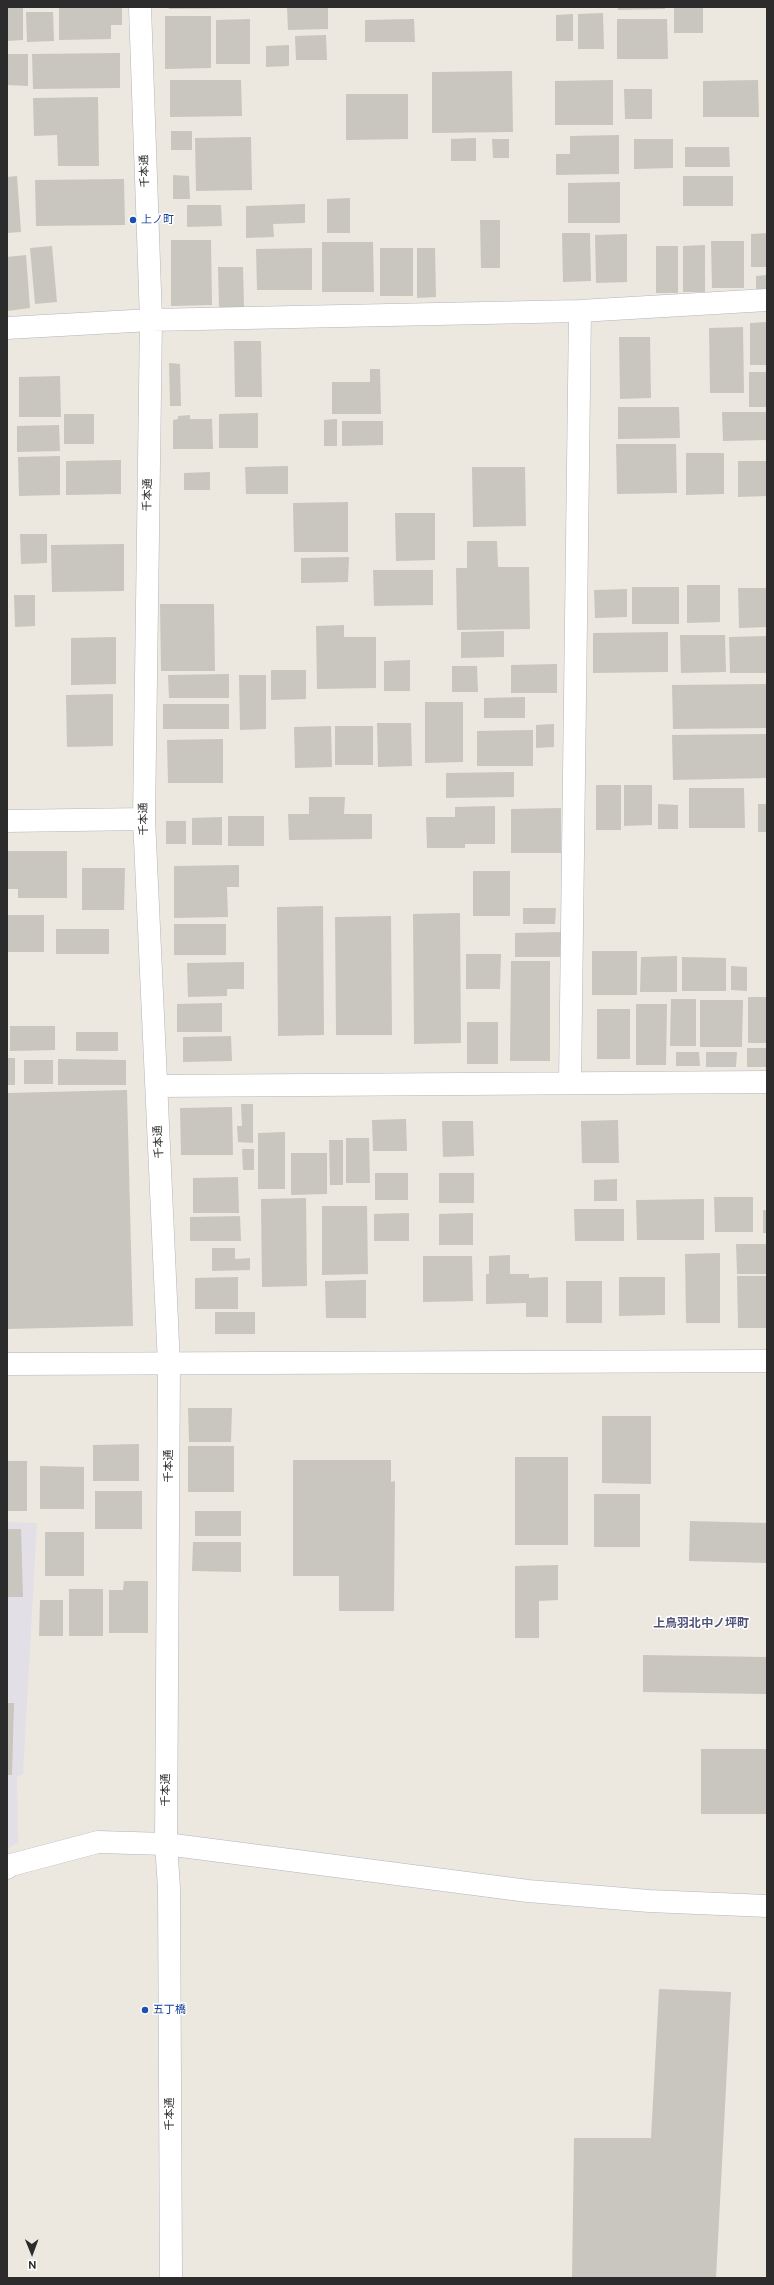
<!DOCTYPE html>
<meta charset="utf-8">
<style>
body{margin:0}
#map{position:relative;width:774px;height:2285px;overflow:hidden;background:#ece8df;font-family:"DM Sans",sans-serif}
canvas{display:block}
.frame{position:absolute;inset:0;border:8px solid #2c2c2c;pointer-events:none}
.north{position:absolute;left:12px;top:2233px;width:40px;height:40px;-webkit-text-stroke:3px #fff;paint-order:stroke;rotate:179deg;font-size:11px;font-weight:700;line-height:16px;text-align:center;color:#2c2c2c}
.north::after{content:'';display:block;margin:auto;width:14px;height:18px;background:#2c2c2c;clip-path:polygon(50% 0,100% 100%,50% 72%,0 100%)}
</style>
<div id="map">
<canvas width="774" height="2285"></canvas>
<div class="frame"></div>
<div class="north">N</div>
</div>
<script>
const ctx = document.querySelector('canvas').getContext('2d');
ctx.lineJoin = 'round';
function fillPath(path, color) { ctx.fillStyle = color; ctx.fill(path, 'evenodd'); }
const toPath = rows => new Path2D(rows.map(r => 'M' + r).join(''));
function trace(path, color, width, dash) { ctx.strokeStyle = color; ctx.lineWidth = width; ctx.lineCap = dash ? 'butt' : 'round'; ctx.setLineDash(dash || []); ctx.stroke(path); }
function label(font, color, halo, rows, align = 'center') {
  ctx.font = font + ' "DM Sans","Noto Sans JP",sans-serif'; ctx.lineWidth = 3; ctx.setLineDash([]); ctx.textBaseline = 'middle'; ctx.strokeStyle = halo; ctx.fillStyle = color; for (const [text, x, y, turn = 0] of rows) {
    ctx.save(); ctx.translate(x, y); ctx.rotate((+turn || 0) * Math.PI / 180); ctx.textAlign = isNaN(turn) ? turn : align; if (halo) ctx.strokeText(text, 0, 0); ctx.fillText(text, 0, 0); ctx.restore();
  }
}
fillPath(toPath([
 [7,1522,37,1523,23,1774,17,1776,18,1843,7,1849]
]), '#e2dfe6');
fillPath(toPath([
 [7,7,23,7,23,40,7,41],
 [59,7,122,7,122,25,111,25,111,39,59,40],
 [168,7,256,7,256,8,169,9],
 [287,7,328,7,328,29,288,30],
 [618,7,665,7,665,9,618,10],
 [674,7,703,7,703,33,674,33],
 [26,12,53,12,54,41,27,42],
 [603,13,604,49,578,49,578,14],
 [573,14,573,41,556,41,556,15],
 [165,16,211,16,211,68,165,69],
 [250,19,250,64,216,64,216,20],
 [414,19,415,42,365,42,365,20],
 [617,19,667,19,668,59,617,59],
 [326,35,327,60,296,60,295,36],
 [289,45,289,66,266,67,266,46],
 [120,53,120,88,33,89,32,54],
 [7,54,28,54,28,86,7,85],
 [512,71,513,132,432,133,432,72],
 [170,80,241,80,242,116,170,117],
 [613,80,613,125,555,125,555,81],
 [758,80,759,117,703,117,703,81],
 [624,89,652,89,652,119,625,119],
 [346,94,408,94,408,139,346,140],
 [98,97,99,166,58,166,57,135,34,136,33,98],
 [171,131,192,131,192,150,171,150],
 [619,135,619,174,556,175,556,154,570,154,570,136],
 [251,137,252,190,196,191,195,138],
 [476,138,476,161,451,161,451,139],
 [492,139,509,139,509,158,493,158],
 [634,139,673,139,673,168,634,169],
 [685,147,729,147,730,167,685,167],
 [173,175,189,176,190,199,173,199],
 [17,176,21,232,7,233,7,177],
 [683,176,733,176,733,206,683,206],
 [124,179,125,225,36,226,35,180],
 [620,182,620,223,568,223,568,183],
 [350,198,350,233,327,233,327,199],
 [305,204,305,223,273,224,274,237,246,238,246,206],
 [187,205,221,205,222,226,187,227],
 [480,220,500,220,500,268,481,268],
 [562,233,590,233,591,281,563,282],
 [767,233,767,267,751,267,751,234],
 [627,234,627,282,596,283,595,235],
 [171,240,211,240,212,305,171,306],
 [711,241,744,241,744,288,712,288],
 [322,242,373,242,374,292,322,292],
 [705,245,705,292,683,292,683,246],
 [52,246,57,302,35,304,30,248],
 [656,246,678,246,678,293,656,293],
 [312,248,312,290,257,290,256,249],
 [380,248,413,248,413,296,380,296],
 [417,248,435,248,436,297,417,298],
 [26,255,30,308,7,311,7,257],
 [218,267,243,267,244,307,219,308],
 [767,275,767,292,756,292,756,276],
 [767,322,767,365,750,365,750,323],
 [743,327,744,393,710,393,709,328],
 [619,337,650,337,651,398,620,399],
 [234,341,261,341,262,397,235,397],
 [169,363,180,364,181,406,170,406],
 [370,369,380,369,381,414,332,414,332,382,370,382],
 [749,372,767,372,767,407,749,407],
 [60,376,61,417,19,417,19,377],
 [618,407,679,407,680,438,618,439],
 [722,412,767,412,767,440,723,441],
 [258,413,258,448,219,448,219,414],
 [64,414,94,414,94,444,64,444],
 [190,415,190,419,212,419,213,449,173,449,173,420,178,419,178,416],
 [337,419,337,446,324,446,324,420],
 [342,421,383,421,383,445,342,446],
 [59,425,60,451,17,452,17,426],
 [616,444,676,444,677,493,617,494],
 [686,453,724,453,724,494,686,495],
 [60,456,60,495,19,496,18,457],
 [121,460,121,494,66,495,66,461],
 [738,461,767,461,767,496,738,497],
 [288,466,288,494,246,494,245,467],
 [472,467,525,467,526,526,473,527],
 [210,472,210,490,184,490,184,473],
 [348,502,348,552,294,552,293,503],
 [395,513,435,513,435,560,396,561],
 [20,534,47,534,47,563,21,564],
 [467,541,497,541,498,567,529,567,530,629,457,630,456,568,467,568],
 [124,544,124,591,52,592,51,545],
 [349,557,348,582,301,583,301,558],
 [373,570,433,570,433,605,374,606],
 [687,585,720,585,720,622,687,623],
 [632,587,679,587,679,624,632,624],
 [738,588,767,588,767,627,739,628],
 [627,589,627,617,595,618,594,590],
 [14,595,35,595,35,626,15,627],
 [160,604,214,604,215,671,161,671],
 [344,625,344,637,376,637,376,688,317,689,316,626],
 [504,631,504,657,461,658,461,632],
 [668,632,668,672,593,673,593,633],
 [680,635,725,635,726,672,681,673],
 [767,636,767,673,730,673,729,637],
 [116,637,116,684,71,685,71,638],
 [410,660,410,691,384,691,384,661],
 [557,664,557,693,511,693,511,665],
 [452,666,477,666,478,692,452,692],
 [271,670,306,670,306,699,271,700],
 [229,674,229,698,169,698,168,675],
 [239,675,266,675,266,729,240,730],
 [767,684,767,728,673,729,672,685],
 [113,694,113,746,67,747,66,695],
 [525,697,525,718,484,718,484,698],
 [425,702,463,702,463,762,425,763],
 [163,704,229,704,229,729,163,729],
 [377,723,411,723,412,766,378,767],
 [554,724,554,747,536,748,536,725],
 [331,726,332,767,295,768,294,727],
 [335,726,373,726,373,765,335,765],
 [533,730,533,766,477,766,477,731],
 [767,734,767,778,673,780,672,735],
 [223,739,223,783,168,783,167,740],
 [514,772,514,797,446,798,446,773],
 [596,785,621,785,621,830,596,830],
 [624,785,652,785,652,825,624,826],
 [689,788,744,788,745,828,689,828],
 [309,797,345,797,344,814,372,814,372,839,289,840,288,814,309,814],
 [658,804,678,805,678,829,658,829],
 [758,804,767,804,767,832,758,832],
 [495,806,495,844,465,844,465,848,427,848,426,817,455,817,455,807],
 [561,808,561,853,511,853,511,809],
 [228,816,264,816,264,846,228,846],
 [222,817,222,845,192,845,192,818],
 [166,821,186,821,186,844,166,844],
 [7,851,67,851,67,898,18,898,18,889,7,889],
 [239,865,239,887,227,887,228,917,174,918,174,866],
 [82,868,125,868,124,910,82,910],
 [473,871,510,871,510,916,473,916],
 [323,906,324,1035,278,1036,277,907],
 [523,908,556,908,555,924,523,924],
 [460,913,461,1043,414,1044,413,914],
 [7,915,44,915,44,952,7,952],
 [391,916,392,1035,336,1035,335,917],
 [174,924,226,924,226,955,174,955],
 [56,929,109,929,109,954,56,954],
 [562,932,562,957,515,957,515,933],
 [592,951,637,951,637,995,592,995],
 [466,954,501,954,500,989,466,989],
 [677,956,677,992,640,992,641,957],
 [682,957,726,958,726,991,682,991],
 [511,961,550,961,550,1061,510,1061],
 [244,962,244,989,227,989,227,996,188,997,187,963],
 [731,966,747,967,747,991,731,990],
 [748,997,767,997,767,1043,748,1043],
 [671,999,696,999,696,1046,670,1046],
 [700,1000,743,1000,742,1047,700,1047],
 [222,1003,222,1032,177,1032,177,1004],
 [636,1004,667,1004,666,1065,636,1065],
 [597,1009,630,1009,630,1059,597,1059],
 [467,1022,498,1022,498,1064,467,1064],
 [10,1026,55,1026,55,1050,10,1051],
 [76,1032,118,1032,118,1051,76,1051],
 [231,1036,232,1061,183,1062,183,1037],
 [747,1048,767,1048,767,1067,747,1067],
 [676,1052,699,1052,700,1066,676,1066],
 [706,1052,737,1052,736,1067,706,1067],
 [7,1058,15,1058,15,1085,7,1085],
 [58,1059,126,1060,126,1085,58,1085],
 [24,1060,53,1060,53,1084,24,1084],
 [127,1090,133,1326,7,1329,7,1093],
 [241,1104,253,1104,253,1143,238,1142,237,1126,242,1126],
 [232,1107,233,1155,181,1155,180,1108],
 [406,1119,407,1151,373,1151,372,1120],
 [618,1120,619,1163,582,1163,581,1121],
 [442,1121,473,1121,474,1156,443,1157],
 [285,1132,285,1189,258,1189,258,1133],
 [346,1138,369,1138,370,1183,346,1183],
 [329,1140,343,1140,343,1185,330,1185],
 [242,1149,254,1149,254,1170,243,1170],
 [291,1153,327,1153,327,1194,291,1195],
 [375,1173,408,1173,408,1200,375,1200],
 [439,1173,474,1173,474,1203,439,1203],
 [238,1177,239,1213,193,1213,193,1178],
 [617,1179,617,1201,594,1201,594,1180],
 [714,1197,753,1197,753,1232,715,1232],
 [306,1198,307,1286,262,1287,261,1199],
 [704,1199,704,1240,637,1240,636,1200],
 [322,1206,367,1206,368,1274,322,1275],
 [574,1209,624,1209,624,1241,575,1241],
 [763,1210,767,1210,767,1233,763,1233],
 [409,1213,409,1241,374,1241,374,1214],
 [473,1213,473,1245,439,1245,439,1214],
 [240,1216,241,1241,190,1241,190,1217],
 [736,1244,767,1244,767,1274,737,1274],
 [212,1248,235,1248,235,1259,250,1258,250,1270,212,1271],
 [720,1253,720,1323,686,1323,685,1254],
 [510,1255,510,1274,529,1274,529,1278,548,1277,548,1317,526,1317,526,1303,486,1304,486,1274,489,1274,489,1256],
 [423,1256,472,1256,473,1301,423,1302],
 [737,1276,767,1276,767,1328,738,1328],
 [238,1277,238,1309,195,1309,195,1278],
 [619,1277,665,1277,665,1315,619,1316],
 [366,1280,366,1318,326,1318,325,1281],
 [566,1281,602,1281,602,1323,566,1323],
 [215,1312,255,1312,255,1334,215,1334],
 [188,1408,232,1408,231,1442,189,1442],
 [602,1416,651,1416,651,1484,602,1483],
 [139,1444,139,1481,93,1481,93,1445],
 [188,1446,234,1446,234,1492,188,1492],
 [515,1457,568,1457,568,1545,515,1545],
 [293,1460,391,1460,391,1482,395,1481,394,1611,339,1611,339,1576,293,1576],
 [7,1461,27,1461,27,1511,7,1511],
 [40,1466,84,1467,84,1509,40,1509],
 [95,1491,142,1491,142,1529,95,1529],
 [594,1494,640,1494,640,1547,594,1547],
 [195,1511,241,1511,241,1536,195,1536],
 [690,1521,767,1523,767,1563,689,1561],
 [7,1529,21,1529,23,1597,7,1597],
 [45,1532,84,1532,84,1576,45,1576],
 [193,1542,241,1542,241,1572,192,1571],
 [558,1565,558,1600,539,1601,539,1638,515,1638,515,1566],
 [124,1581,148,1581,148,1633,109,1633,109,1590,123,1590],
 [69,1589,103,1589,103,1636,69,1636],
 [40,1600,63,1600,63,1636,39,1636],
 [643,1655,767,1657,766,1694,643,1692],
 [7,1703,14,1703,12,1775,7,1775],
 [701,1749,767,1749,767,1814,701,1814],
 [659,1989,731,1992,716,2278,572,2278,574,2138,651,2138]
]), '#c8c6be');
const street = toPath([
 [140,7,151,320,144,819,169,1365,166,1844,169,1888,171,2278],
 [7,328,151,320,580,311,767,300],
 [7,821,144,819],
 [570,1083,580,311],
 [157,1086,767,1082],
 [7,1868,11,1865,98,1842,166,1844]
]);
const secondary = toPath([
 [7,1364,767,1361],
 [166,1844,528,1891,649,1901,767,1906]
]);
trace(street, '#b3b4be', 23);
trace(secondary, '#b3b4be', 23);
trace(street, '#fff', 22);
trace(secondary, '#fff', 22);
for (const [x, y, r, color] of [
 [133,220,4,"#1a4fb4"],
 [145,2010,4,"#1a4fb4"]
]) { const dot = new Path2D(); dot.arc(x, y, r, 0, 2 * Math.PI); ctx.fillStyle = color; ctx.fill(dot); trace(dot, '#fff', 1.5); }
label('11px', '#2c2c2c', '#fff', [
 ["千本通",145,171,-92],
 ["千本通",148,495,-89],
 ["千本通",144,819,-91],
 ["千本通",159,1142,-93],
 ["千本通",169,1466,-90],
 ["千本通",166,1790,-90],
 ["千本通",170,2114,-90]
]);
label('11px', '#164399', '#fff', [
 ["上ノ町",141,220],
 ["五丁橋",153,2010]
], 'left');
label('bold 12px', '#505379', '#fff', [
 ["上鳥羽北中ノ坪町",701,1624]
]);
</script>
